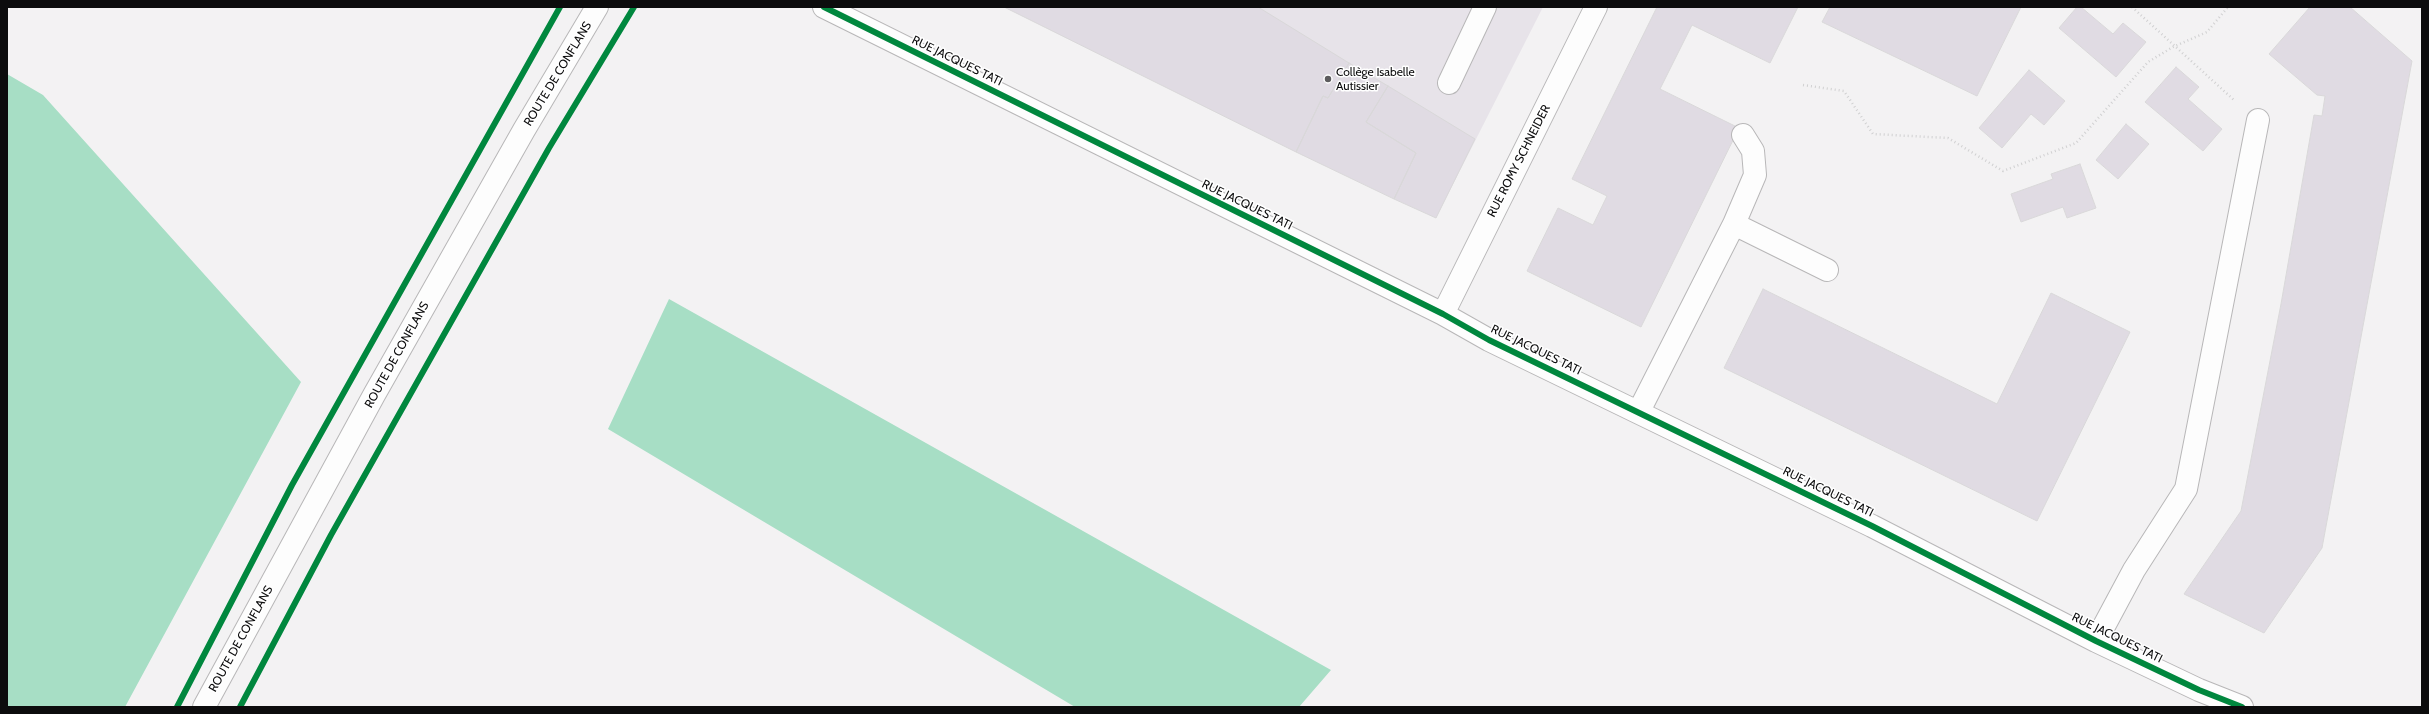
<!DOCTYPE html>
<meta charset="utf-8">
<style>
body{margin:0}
#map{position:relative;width:2429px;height:714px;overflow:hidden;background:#f3f2f3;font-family:Cabin,sans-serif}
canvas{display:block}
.frame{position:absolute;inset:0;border:8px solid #0c0c0d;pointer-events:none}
</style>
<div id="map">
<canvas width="2429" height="714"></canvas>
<div class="frame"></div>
</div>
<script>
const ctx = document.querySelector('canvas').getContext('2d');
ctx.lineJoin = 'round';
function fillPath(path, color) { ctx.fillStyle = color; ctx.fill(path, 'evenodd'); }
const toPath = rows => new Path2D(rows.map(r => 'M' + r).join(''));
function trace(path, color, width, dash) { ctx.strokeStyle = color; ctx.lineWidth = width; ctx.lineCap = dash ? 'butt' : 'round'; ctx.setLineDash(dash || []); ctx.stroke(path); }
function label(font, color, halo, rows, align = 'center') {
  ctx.font = font + ' Cabin,sans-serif'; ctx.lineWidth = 3; ctx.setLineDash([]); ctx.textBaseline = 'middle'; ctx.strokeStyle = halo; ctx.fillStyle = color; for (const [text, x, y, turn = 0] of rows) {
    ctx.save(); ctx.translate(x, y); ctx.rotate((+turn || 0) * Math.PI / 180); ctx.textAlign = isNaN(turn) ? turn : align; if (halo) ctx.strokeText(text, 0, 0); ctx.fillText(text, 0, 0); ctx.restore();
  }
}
fillPath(toPath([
 [1004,7,1543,7,1436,218,1296,152]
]), '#e7e3e9');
fillPath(toPath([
 [7,74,43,95,301,382,125,707,7,707],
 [669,299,1331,670,1299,707,1075,707,608,429]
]), '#a7dec5');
const building = toPath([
 [1004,7,1258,7,1349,63,1328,98,1323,96,1296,152,1004,7],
 [1657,7,1798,7,1770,63,1692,25,1660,89,1739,128,1641,327,1527,271,1558,208,1593,225,1607,196,1572,179,1657,7],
 [1830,7,2021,7,1977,96,1822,22,1830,7],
 [2077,7,2081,7,2113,34,2123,23,2146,42,2116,77,2059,28,2077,7],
 [2310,7,2350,7,2412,61,2322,548,2264,633,2184,594,2241,511,2281,304,2314,115,2322,116,2325,96,2317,95,2269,54,2310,7],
 [1349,63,1388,86,1366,122,1416,153,1394,199,1296,152,1323,96,1328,98,1349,63],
 [2176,67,2199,87,2188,99,2222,129,2203,151,2145,102,2176,67],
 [2029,70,2065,101,2044,125,2031,114,2002,148,1979,128,2029,70],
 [1388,86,1475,139,1436,218,1394,199,1416,153,1366,122,1388,86],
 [2126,124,2149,144,2118,179,2096,160,2126,124],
 [2080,164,2096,208,2067,218,2063,207,2021,222,2011,194,2053,179,2051,174,2080,164],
 [1763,289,1997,404,2051,293,2130,332,2037,521,1724,368,1763,289]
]);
fillPath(building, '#e0dbe3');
trace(building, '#d9d8d9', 1);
const minor = toPath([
 [824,7,1443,314,1489,340,1872,526,2096,641,2199,690,2242,707],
 [1449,83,1485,7],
 [1734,224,1827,270],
 [1443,314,1596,7],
 [1639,411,1734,224,1755,175,1753,151,1743,135],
 [2096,641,2134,570,2186,489,2258,120]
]);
const major = toPath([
 [204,707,374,395,524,130,597,7]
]);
trace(minor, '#b8b7b8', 24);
trace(major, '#b8b7b8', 24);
trace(toPath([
 [2132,7,2235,101],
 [1803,85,1844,91,1873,134,1948,138,2003,171,2076,143,2148,62,2173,47,2207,32,2228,7]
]), '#d0d0d1', 2.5, [1, 3]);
trace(minor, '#fdfdfd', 22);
trace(major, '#fdfdfd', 22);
trace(toPath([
 [824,7,1443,314,1489,340,1872,526,2096,641,2199,690,2242,707],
 [177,707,292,485,560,7],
 [240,707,331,535,549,148,634,7]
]), '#00873e', 6);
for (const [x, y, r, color] of [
 [1328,79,4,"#5d5c5e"]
]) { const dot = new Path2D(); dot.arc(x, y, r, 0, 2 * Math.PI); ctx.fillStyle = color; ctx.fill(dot); trace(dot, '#fff', 1.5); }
label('12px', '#0c0c0d', '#fff', [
 ["RUE JACQUES TATI",957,61,26],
 ["ROUTE DE CONFLANS",558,74,-59],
 ["RUE ROMY SCHNEIDER",1519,161,-63],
 ["RUE JACQUES TATI",1247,205,26],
 ["RUE JACQUES TATI",1536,350,26],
 ["ROUTE DE CONFLANS",397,355,-61],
 ["RUE JACQUES TATI",1828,492,26],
 ["RUE JACQUES TATI",2117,638,26],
 ["ROUTE DE CONFLANS",241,639,-61]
]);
label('12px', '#0c0c0d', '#fff', [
 ["Collège Isabelle",1336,72],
 ["Autissier",1336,86]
], 'left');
</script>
